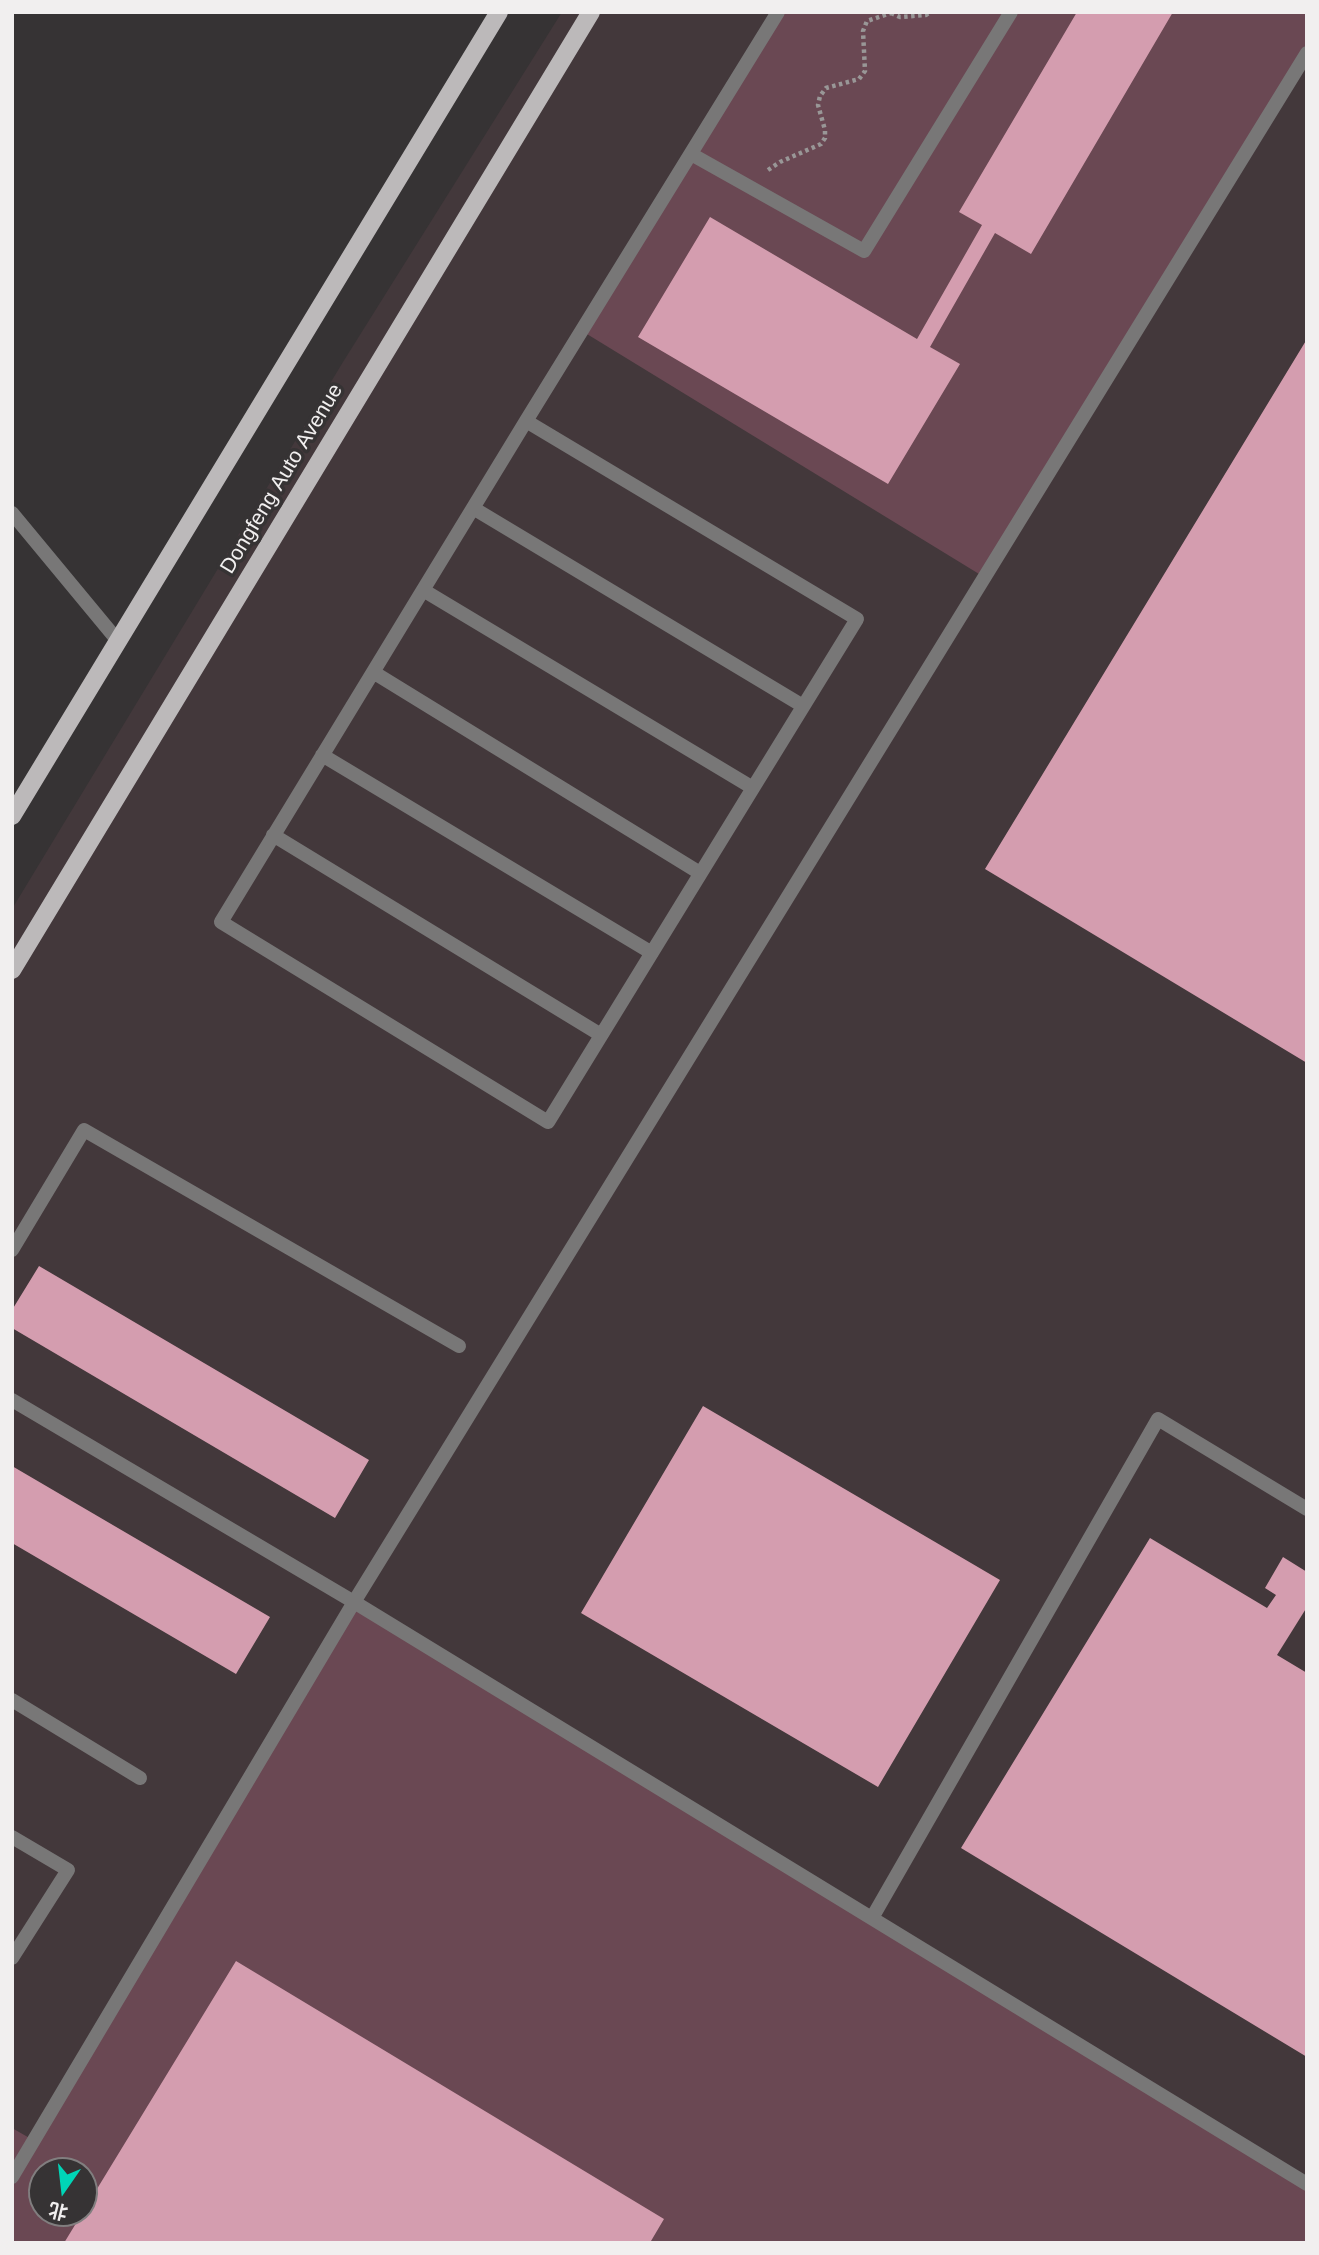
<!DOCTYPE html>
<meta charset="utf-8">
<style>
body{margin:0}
#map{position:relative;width:1319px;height:2255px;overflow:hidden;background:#363334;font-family:Helvetica,"Noto Sans SC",sans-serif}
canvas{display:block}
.frame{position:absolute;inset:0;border:14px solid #f1efef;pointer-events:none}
.north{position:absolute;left:28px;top:2157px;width:70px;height:70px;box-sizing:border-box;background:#363334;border:2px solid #817e7f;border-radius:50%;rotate:194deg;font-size:19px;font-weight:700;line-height:28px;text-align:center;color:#f1efef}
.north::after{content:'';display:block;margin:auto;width:24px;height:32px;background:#00d5b7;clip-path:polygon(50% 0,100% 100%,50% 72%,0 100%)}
</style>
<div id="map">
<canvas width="1319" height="2255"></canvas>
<div class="frame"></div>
<div class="north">北</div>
</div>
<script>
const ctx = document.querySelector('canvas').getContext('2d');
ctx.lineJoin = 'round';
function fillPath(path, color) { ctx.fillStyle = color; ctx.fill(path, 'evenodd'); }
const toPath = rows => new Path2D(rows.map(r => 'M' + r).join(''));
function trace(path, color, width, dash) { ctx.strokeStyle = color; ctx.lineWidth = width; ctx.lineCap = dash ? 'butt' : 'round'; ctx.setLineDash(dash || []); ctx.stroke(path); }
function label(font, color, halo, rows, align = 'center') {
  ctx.font = font + ' Helvetica,sans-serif'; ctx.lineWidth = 7; ctx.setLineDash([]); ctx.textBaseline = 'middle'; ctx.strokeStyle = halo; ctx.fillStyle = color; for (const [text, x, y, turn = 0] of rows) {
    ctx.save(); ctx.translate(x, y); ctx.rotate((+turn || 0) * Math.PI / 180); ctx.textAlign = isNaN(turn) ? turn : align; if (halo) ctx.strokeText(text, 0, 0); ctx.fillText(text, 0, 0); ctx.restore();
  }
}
fillPath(toPath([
 [562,12,1307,12,1307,2243,12,2243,12,909,343,362],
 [42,2171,84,2171,84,2213,42,2213]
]), '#43383b');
fillPath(toPath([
 [778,12,1307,12,1307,53,984,577,582,331],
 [354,1602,1307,2184,1307,2243,12,2243,12,2128,33,2140],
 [42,2171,84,2171,84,2213,42,2213]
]), '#6a4853');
fillPath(toPath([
 [1077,12,1173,12,1031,254,995,233,930,347,960,364,888,484,638,337,710,217,917,339,982,225,959,212],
 [1307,339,1307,1063,985,869],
 [39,1266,369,1460,335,1518,12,1328,12,1310],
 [703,1406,1000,1580,878,1787,581,1613],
 [12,1466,270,1617,236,1674,12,1543],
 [1150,1538,1267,1608,1276,1595,1265,1588,1283,1557,1307,1572,1307,1607,1277,1655,1307,1673,1307,2057,961,1848],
 [236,1961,664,2219,651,2241,654,2243,64,2243]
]), '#d49daf');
trace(toPath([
 [891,13,900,17,926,15,930,12],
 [768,170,780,162,821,144,825,138,825,130,818,105,820,96,826,88,859,79,865,71,863,31,867,21,891,13]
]), '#999797', 4.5, [3.5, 3.5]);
trace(toPath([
 [691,154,864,251,1011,12],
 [526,421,857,619,753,788,423,590,473,508,526,421,778,12],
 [473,508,803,706],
 [423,590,221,922,548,1122,753,788],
 [373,672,700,873],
 [322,755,652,953],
 [273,835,601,1035],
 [12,1250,84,1130,459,1346],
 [12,1400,354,1602,1307,53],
 [12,1700,140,1778],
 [12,1837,68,1870,12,1958],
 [872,1918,1158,1419,1307,1509],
 [12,2177,354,1602,1307,2184]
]), '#787777', 14);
trace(toPath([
 [12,513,118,641]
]), '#787777', 14);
trace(toPath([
 [12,816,499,12],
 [12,970,591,12]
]), '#bcb9ba', 18);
label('21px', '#f1efef', '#363334', [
 ["Dongfeng Auto Avenue",282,479,-59]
]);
</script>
